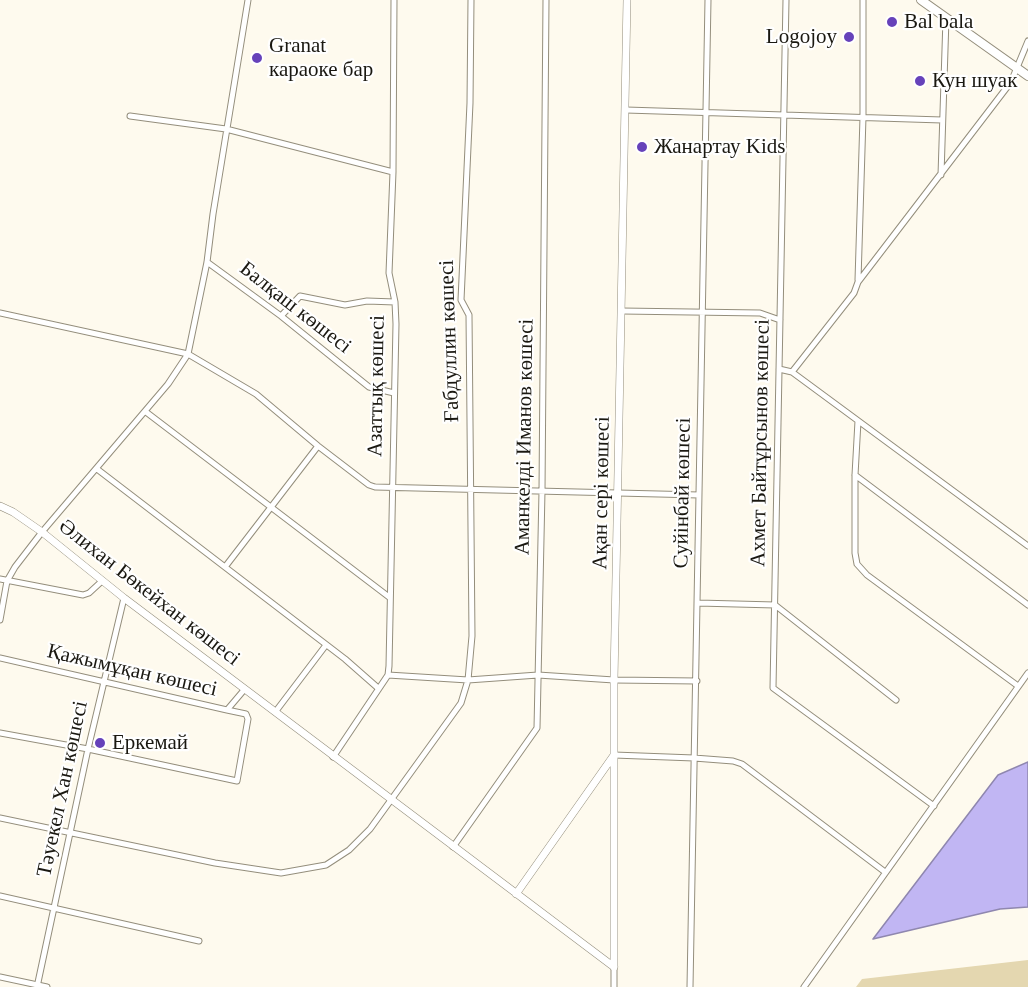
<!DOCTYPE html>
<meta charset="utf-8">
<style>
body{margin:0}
canvas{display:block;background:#fefaee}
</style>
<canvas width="1028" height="987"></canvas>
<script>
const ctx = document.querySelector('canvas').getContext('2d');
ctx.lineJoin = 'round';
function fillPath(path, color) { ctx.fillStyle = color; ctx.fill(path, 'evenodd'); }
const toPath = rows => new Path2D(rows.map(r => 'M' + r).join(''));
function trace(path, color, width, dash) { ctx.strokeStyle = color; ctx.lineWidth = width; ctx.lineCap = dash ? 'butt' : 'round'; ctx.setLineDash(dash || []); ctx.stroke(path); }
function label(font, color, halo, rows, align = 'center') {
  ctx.font = font + ' "Times New Roman",serif'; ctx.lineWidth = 4.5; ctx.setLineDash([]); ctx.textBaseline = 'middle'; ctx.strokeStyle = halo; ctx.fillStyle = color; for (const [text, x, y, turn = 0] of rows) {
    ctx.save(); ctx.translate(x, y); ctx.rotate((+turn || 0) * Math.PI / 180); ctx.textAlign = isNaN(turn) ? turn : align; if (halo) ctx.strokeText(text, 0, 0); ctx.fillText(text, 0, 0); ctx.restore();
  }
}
fillPath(toPath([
 [1028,960,1028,987,856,987,862,979]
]), '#e4d7b0');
const water = toPath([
 [1028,762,1028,907,1000,909,873,939,998,775,1028,762]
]);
fillPath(water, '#c1b6f3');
trace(water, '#8f87af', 1.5);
const minor = toPath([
 [786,0,773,688,934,806],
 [626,110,942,120],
 [130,116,226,129,393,172],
 [941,175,946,18],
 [207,262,281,316,369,387,394,393],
 [858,280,863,117,863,0],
 [622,311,760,313,780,320],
 [0,313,188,354,256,394,318,446,369,485,375,487,699,495],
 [281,316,300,296,345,305,367,301,395,302],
 [779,369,792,372,854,293,858,282,1011,82,1028,41],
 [792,372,1028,546],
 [146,412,389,597],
 [858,421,855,475,855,553,857,564,867,575,1018,686],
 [97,469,345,659,378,688],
 [855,475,1028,605],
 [225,567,318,446],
 [0,579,83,595,89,593,102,581],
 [698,603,775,605,896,700],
 [0,620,7,581,15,567,42,532,168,384,188,354,207,262,213,214,248,0],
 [0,658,227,710,244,690],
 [388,675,468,680,538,675,614,680,697,681],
 [276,711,326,645],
 [0,733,88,749,237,781,248,719,246,714,227,710],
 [614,755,694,758,733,761,742,764,885,872],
 [333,757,388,675,389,666,396,324,395,302,389,273,393,172,394,0],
 [0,818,215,863,281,873,326,865,349,850,370,829,461,703,468,680,472,636,469,315,461,300,470,103,471,0],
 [453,847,537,728,542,491,546,0],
 [0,896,199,941],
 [0,977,47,987],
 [37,987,88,749,124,598],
 [614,987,614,967],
 [690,987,708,0],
 [804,987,1028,673]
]);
const tertiary = toPath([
 [0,506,13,512,42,532,124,598,614,967],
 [516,894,614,755],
 [614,967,614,680,627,0]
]);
const secondary = toPath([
 [921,0,1028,76]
]);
trace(minor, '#948e7c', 7);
trace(tertiary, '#948e7c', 8);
trace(secondary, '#948e7c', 10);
trace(minor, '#fff', 5);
trace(tertiary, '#fff', 7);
trace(secondary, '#fff', 8);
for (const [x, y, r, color] of [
 [892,22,6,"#6642ba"],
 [849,37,6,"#6642ba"],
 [257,58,6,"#6642ba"],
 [920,81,6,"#6642ba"],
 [642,147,6,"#6642ba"],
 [100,743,6,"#6642ba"]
]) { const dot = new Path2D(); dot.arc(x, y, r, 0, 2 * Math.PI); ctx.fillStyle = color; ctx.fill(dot); trace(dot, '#fff', 2); }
label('21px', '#1a1811', '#fff', [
 ["Bal bala",904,22],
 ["Logojoy",837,37,"right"],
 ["Granat",269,46],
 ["караоке бар",269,70],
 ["Кун шуак",932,81],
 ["Жанартау Kids",654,147],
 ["Еркемай",112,743]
], 'left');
label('21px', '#1a1811', '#fff', [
 ["Балқаш көшесі",295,308,38],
 ["Ғабдуллин көшесі",450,341,-92],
 ["Азаттық көшесі",377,386,-89],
 ["Аманкелді Иманов көшесі",525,437,-89],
 ["Ахмет Байтұрсынов көшесі",761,443,-89],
 ["Ақан сері көшесі",602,493,-89],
 ["Суйінбай көшесі",683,493,-89],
 ["Әлихан Бөкейхан көшесі",149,593,38],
 ["Қажымұқан көшесі",132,671,13],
 ["Тәуекел Хан көшесі",63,789,-78]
]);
</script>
